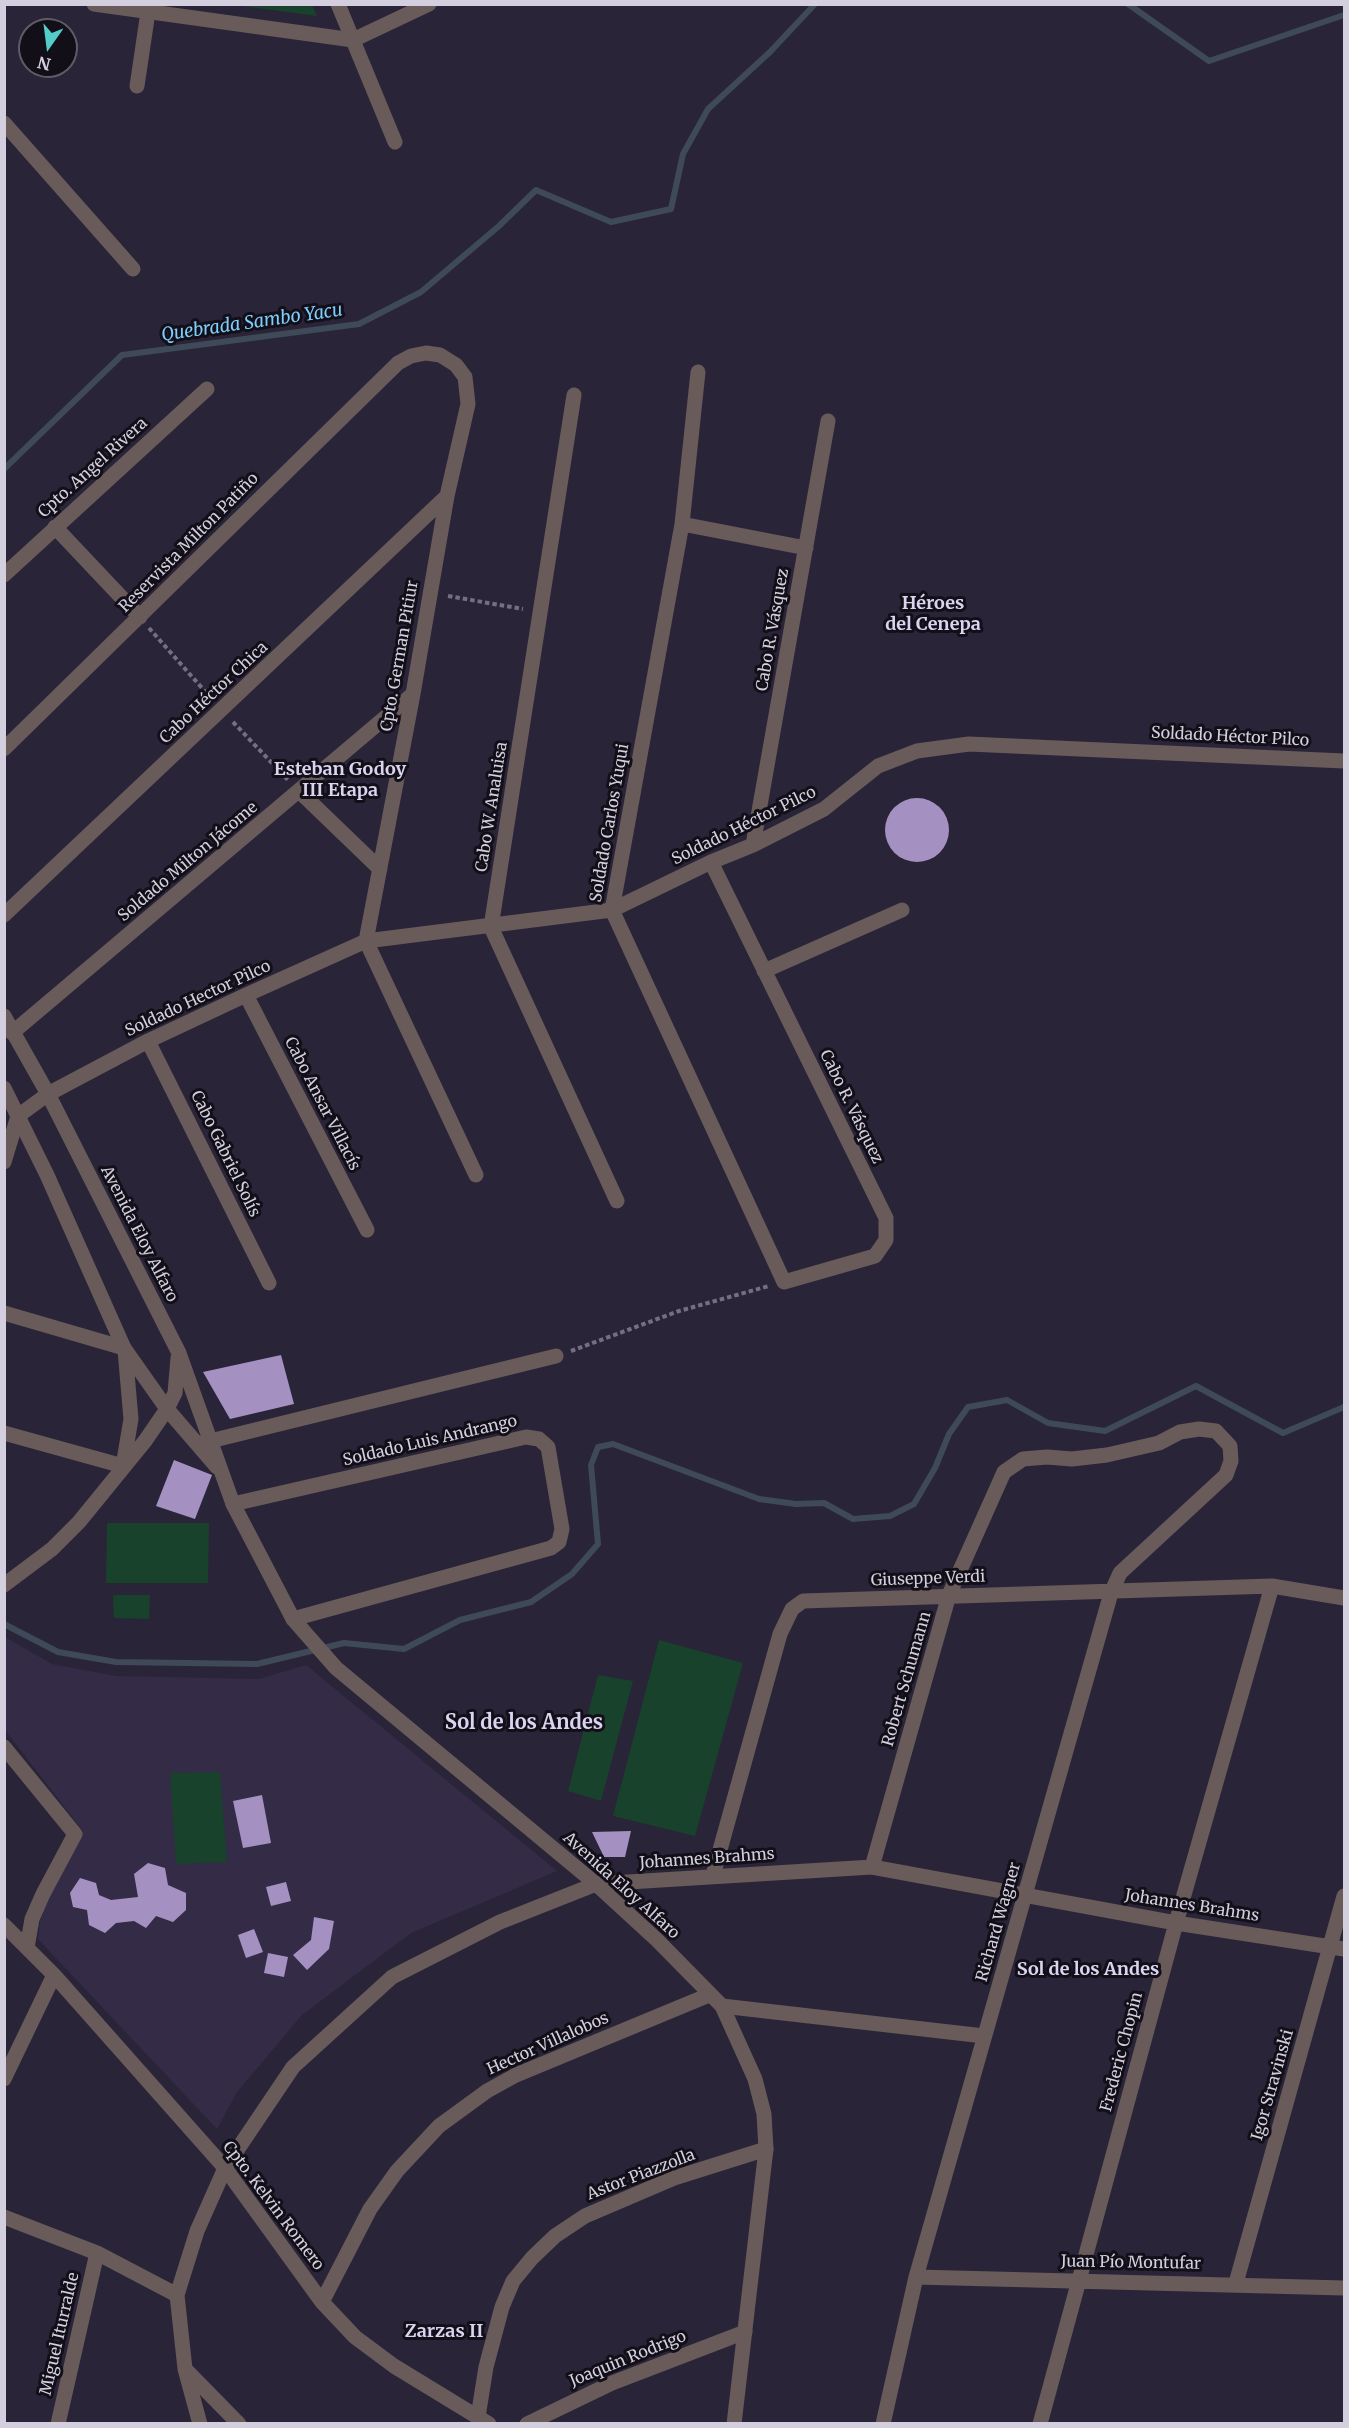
<!DOCTYPE html>
<meta charset="utf-8">
<style>
body{margin:0}
#map{position:relative;width:1349px;height:2428px;overflow:hidden;background:#2a2439;font-family:Merriweather,serif}
canvas{display:block}
.frame{position:absolute;inset:0;border:6px solid #d3cfde;pointer-events:none}
.north{position:absolute;left:18px;top:18px;width:60px;height:60px;box-sizing:border-box;background:#120f18;border:2px solid #5f5c67;border-radius:50%;rotate:194deg;font-size:16px;font-weight:700;line-height:24px;text-align:center;color:#d3cfde}
.north::after{content:'';display:block;margin:auto;width:21px;height:27px;background:#54cdc8;clip-path:polygon(50% 0,100% 100%,50% 72%,0 100%)}
</style>
<div id="map">
<canvas width="1349" height="2428"></canvas>
<div class="frame"></div>
<div class="north">N</div>
</div>
<script>
const ctx = document.querySelector('canvas').getContext('2d');
ctx.lineJoin = 'round';
function fillPath(path, color) { ctx.fillStyle = color; ctx.fill(path, 'evenodd'); }
const toPath = rows => new Path2D(rows.map(r => 'M' + r).join(''));
function trace(path, color, width, dash) { ctx.strokeStyle = color; ctx.lineWidth = width; ctx.lineCap = dash ? 'butt' : 'round'; ctx.setLineDash(dash || []); ctx.stroke(path); }
function label(font, color, halo, rows, align = 'center') {
  ctx.font = font + ' Merriweather,serif'; ctx.lineWidth = 6; ctx.setLineDash([]); ctx.textBaseline = 'middle'; ctx.strokeStyle = halo; ctx.fillStyle = color; for (const [text, x, y, turn = 0] of rows) {
    ctx.save(); ctx.translate(x, y); ctx.rotate((+turn || 0) * Math.PI / 180); ctx.textAlign = isNaN(turn) ? turn : align; if (halo) ctx.strokeText(text, 0, 0); ctx.fillText(text, 0, 0); ctx.restore();
  }
}
fillPath(toPath([
 [5,1637,52,1664,116,1676,259,1679,306,1665,557,1871,411,1933,302,2015,237,2092,217,2129,38,1939,40,1921,49,1898,83,1831,5,1730]
]), '#342b47');
fillPath(toPath([
 [235,5,312,5,317,16],
 [107,1523,209,1523,208,1583,106,1583],
 [113,1595,150,1595,149,1619,114,1618],
 [659,1640,743,1663,695,1836,613,1816],
 [598,1675,633,1681,601,1801,568,1791],
 [220,1772,227,1862,176,1864,170,1773]
]), '#18422b');
trace(toPath([
 [1128,4,1209,61,1344,15],
 [4,469,122,355,359,324,421,292,499,226,536,190,611,222,671,209,683,154,708,109,770,52,815,4],
 [4,1624,58,1652,116,1662,257,1664,344,1643,404,1649,460,1620,531,1602,572,1574,598,1544,591,1465,598,1447,613,1444,759,1499,796,1504,824,1503,853,1519,890,1516,914,1504,935,1468,949,1434,968,1407,1007,1400,1048,1423,1105,1431,1196,1386,1283,1433,1344,1407]
]), '#3f4a58', 6);
fillPath(toPath([
 '885 830a32 32 0 1 1 64 0a32 32 0 1 1-64 0Z',
 [281,1355,294,1404,230,1419,203,1372],
 [174,1460,212,1475,195,1519,156,1506],
 [262,1795,271,1843,243,1848,233,1801],
 [631,1831,625,1857,604,1857,592,1832],
 [148,1863,165,1868,168,1885,186,1893,186,1910,173,1922,156,1916,146,1928,134,1921,116,1923,105,1933,89,1925,87,1910,73,1907,70,1893,80,1878,96,1883,99,1895,111,1900,138,1897,134,1874],
 [286,1882,291,1901,271,1906,266,1887],
 [314,1917,334,1921,329,1949,307,1970,293,1955,311,1940],
 [254,1929,263,1952,246,1958,238,1935],
 [268,1953,288,1957,284,1977,264,1973]
]), '#a491c1');
trace(toPath([
 [448,596,523,609],
 [149,628,210,697],
 [233,722,288,780],
 [571,1351,679,1311,769,1286]
]), '#746f81', 4, [4.5, 3]);
trace(toPath([
 [338,4,395,142],
 [137,86,148,12],
 [4,123,133,269],
 [698,372,682,524,612,910,784,1282,875,1256,886,1240,886,1218,711,862],
 [574,395,491,927,617,1201],
 [682,524,806,548],
 [55,527,140,617],
 [4,575,207,389],
 [4,749,398,363,411,356,426,353,440,355,456,365,465,377,468,404,447,496,413,694,366,941,476,1175],
 [299,791,380,869],
 [753,845,828,421],
 [4,915,447,496],
 [764,971,902,910],
 [246,995,367,1230],
 [12,1033,413,694],
 [148,1041,269,1283],
 [4,1162,18,1116,48,1094,148,1041,246,995,366,941,612,910,711,862,753,845,824,809,878,766,917,751,969,744,1344,761],
 [4,1313,124,1348],
 [4,1433,123,1466],
 [198,1444,556,1356],
 [233,1504,526,1437,539,1439,548,1447,562,1529,559,1542,551,1548,293,1619],
 [4,1747,75,1834,43,1894,32,1919,27,1948],
 [872,1867,949,1595,1004,1472,1023,1459,1047,1457,1072,1459,1107,1455,1159,1443,1180,1432,1199,1429,1216,1431,1230,1446,1231,1461,1226,1475,1120,1573,1111,1593,916,2277,883,2424],
 [713,1875,780,1634,792,1609,803,1601,1272,1586,1344,1598],
 [4,1925,54,1975,225,2168,322,2302,355,2337,394,2366,489,2424],
 [722,2006,984,2036],
 [4,2079,54,1975],
 [4,2217,97,2253,177,2295],
 [916,2277,1344,2288],
 [1236,2283,1344,1896],
 [322,2302,370,2209,397,2171,439,2126,487,2091,516,2075,709,1995],
 [187,2371,239,2424],
 [478,2417,486,2367,502,2307,513,2281,532,2258,555,2236,585,2216,674,2178,766,2149],
 [58,2424,97,2253],
 [200,2424,185,2369,177,2295,197,2231,225,2168,293,2067,392,1977,500,1922,596,1884,872,1867,1176,1923,1344,1949],
 [527,2424,612,2383,745,2332],
 [1040,2424,1176,1923,1272,1586]
]), '#685b59', 15);
trace(toPath([
 [94,4,353,40,429,4],
 [4,1016,48,1094,179,1353,233,1504,293,1619,336,1668,596,1884,657,1940,722,2006,755,2079,764,2114,766,2149,734,2424],
 [4,1088,47,1175,124,1348,167,1409,217,1467],
 [123,1466,131,1419,125,1350],
 [4,1585,52,1549,79,1522,145,1441,167,1409,175,1393,178,1358]
]), '#685b59', 15);
label('16px', '#d3cfde', '#120f18', [
 ["Cpto. Angel Rivera",93,468,-42],
 ["Reservista Milton Patiño",189,543,-45],
 ["Cabo R. Vásquez",773,630,-80],
 ["Cpto. German Pitiur",400,656,-80],
 ["Cabo Héctor Chica",214,693,-43],
 ["Soldado Héctor Pilco",1230,737,3],
 ["Cabo W. Analuisa",492,807,-81],
 ["Soldado Carlos Yuqui",610,823,-80],
 ["Soldado Héctor Pilco",744,826,-26],
 ["Soldado Milton Jácome",188,862,-40],
 ["Soldado Hector Pilco",198,999,-25],
 ["Cabo Ansar Villacís",322,1104,63],
 ["Cabo R. Vásquez",851,1107,64],
 ["Cabo Gabriel Solís",225,1154,64],
 ["Avenida Eloy Alfaro",139,1234,63],
 ["Soldado Luis Andrango",430,1441,-13],
 ["Giuseppe Verdi",928,1579,-2],
 ["Robert Schumann",907,1679,-74],
 ["Johannes Brahms",707,1859,-4],
 ["Avenida Eloy Alfaro",621,1886,42],
 ["Johannes Brahms",1192,1906,9],
 ["Richard Wagner",999,1922,-74],
 ["Hector Villalobos",548,2044,-24],
 ["Frederic Chopin",1122,2052,-75],
 ["Igor Stravinski",1273,2085,-74],
 ["Astor Piazzolla",641,2175,-21],
 ["Cpto. Kelvin Romero",273,2206,53],
 ["Juan Pío Montufar",1131,2263,1],
 ["Miguel Iturralde",60,2334,-77],
 ["Joaquin Rodrigo",628,2359,-22]
]);
label('italic 18px', '#7ecefc', '#120f18', [
 ["Quebrada Sambo Yacu",252,323,-8]
]);
label('bold 18px', '#dbd4f1', '#120f18', [
 ["Héroes",933,604],
 ["del Cenepa",933,625],
 ["Esteban Godoy",340,770],
 ["III Etapa",340,791],
 ["Sol de los Andes",1088,1970],
 ["Zarzas II",444,2332]
]);
label('bold 20px', '#dbd4f1', '#120f18', [
 ["Sol de los Andes",524,1723]
]);
</script>
